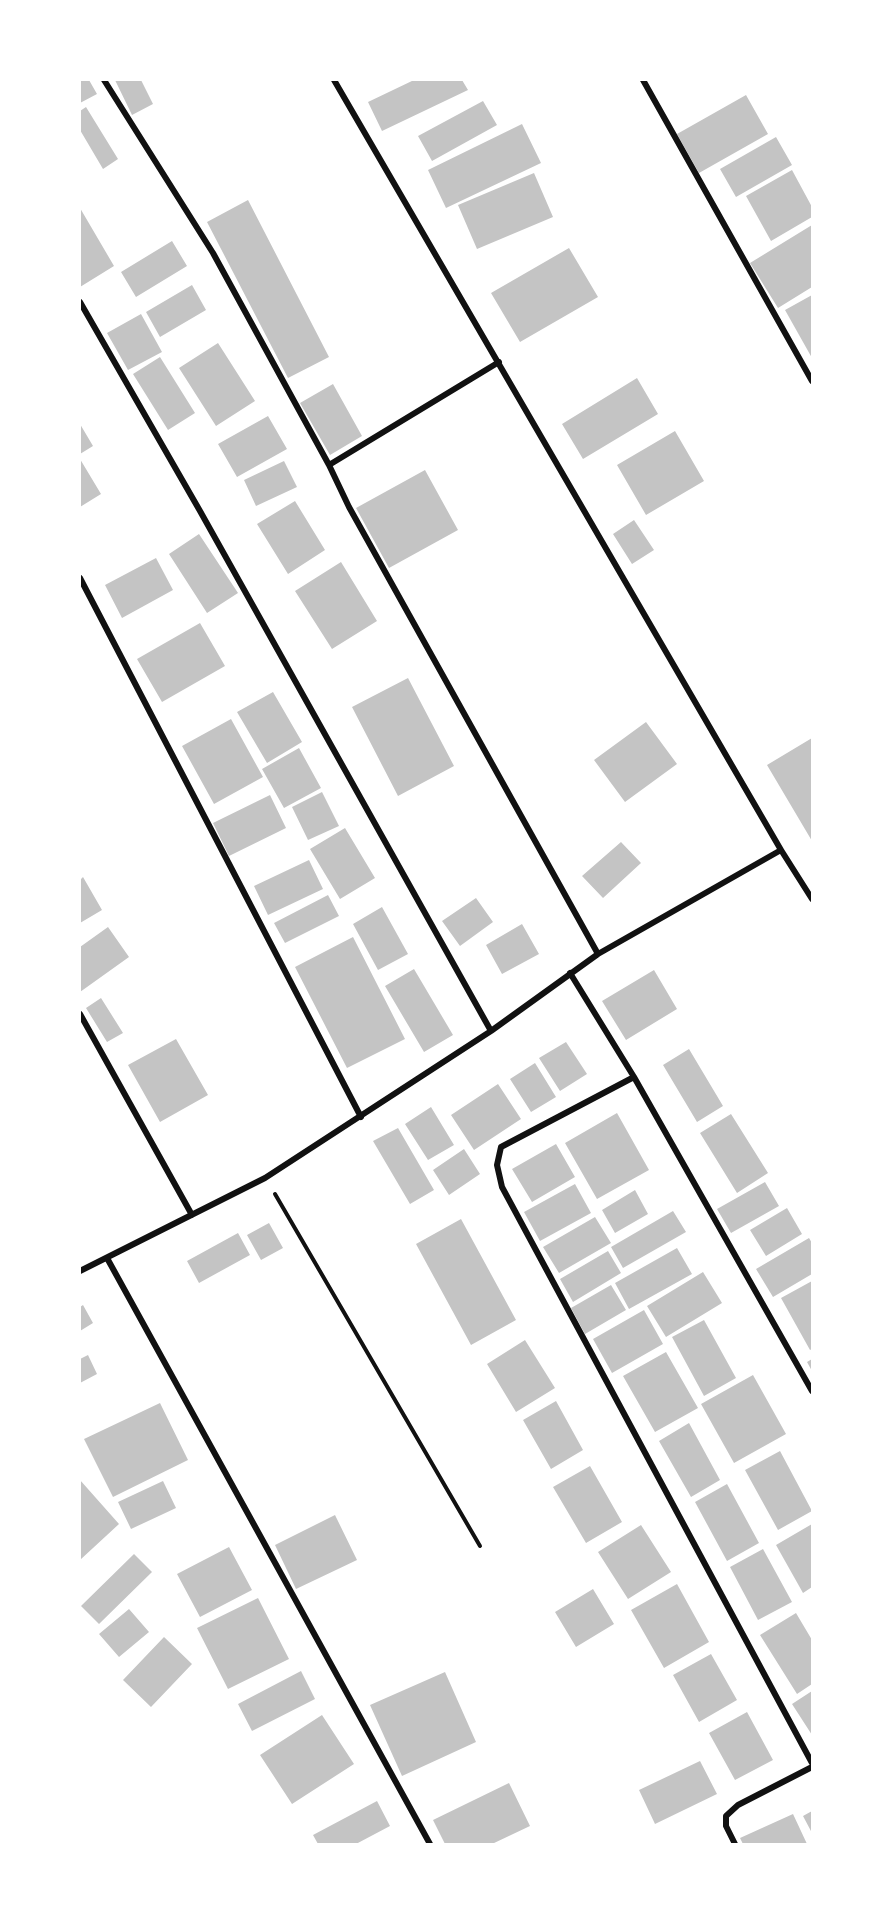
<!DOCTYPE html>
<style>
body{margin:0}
#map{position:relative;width:892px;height:1924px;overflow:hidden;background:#fff;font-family:Helvetica,sans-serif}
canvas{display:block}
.frame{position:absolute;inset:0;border:81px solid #fff;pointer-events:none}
</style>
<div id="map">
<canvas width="892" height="1924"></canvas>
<div class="frame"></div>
</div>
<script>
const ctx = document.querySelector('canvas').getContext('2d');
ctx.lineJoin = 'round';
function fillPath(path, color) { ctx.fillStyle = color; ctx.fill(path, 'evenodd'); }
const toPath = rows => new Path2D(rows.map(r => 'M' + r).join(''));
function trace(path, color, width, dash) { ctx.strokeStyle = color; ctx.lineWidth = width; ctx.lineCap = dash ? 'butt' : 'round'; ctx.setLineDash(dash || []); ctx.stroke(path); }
fillPath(toPath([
 [80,80,89,80,97,94,80,103],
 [115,80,141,80,153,104,132,115],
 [414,80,462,80,468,90,382,131,368,102],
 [746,95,768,134,699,173,677,134],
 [483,101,497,125,432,161,418,136],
 [86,107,118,159,103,169,80,130,80,111],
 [522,124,541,163,446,208,428,170],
 [776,137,792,165,736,197,720,169],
 [792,170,812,207,812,217,771,241,746,196],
 [534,173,553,217,477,249,458,205],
 [248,200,329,357,288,378,207,222],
 [80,208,114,266,80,287],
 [812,225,812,287,778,308,750,263],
 [172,241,187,266,136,297,121,272],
 [569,248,598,297,520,342,491,293],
 [192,285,206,310,160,337,146,312],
 [812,295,812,358,785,310],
 [141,314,162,352,128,370,107,333],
 [218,343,255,401,216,426,179,368],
 [160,357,195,413,168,430,133,374],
 [637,378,658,414,583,459,562,424],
 [333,384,362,436,330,455,300,403],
 [268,416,287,449,237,477,218,444],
 [80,424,93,446,80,454],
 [675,431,704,481,646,515,617,465],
 [80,459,101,494,80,507],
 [284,461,297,487,256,506,244,480],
 [425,470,458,530,389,568,356,508],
 [295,501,325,550,288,574,257,524],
 [634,520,654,550,632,564,613,534],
 [199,534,238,593,207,613,169,554],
 [156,558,173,590,122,618,105,585],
 [341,562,377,621,332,649,295,591],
 [200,623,225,666,162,702,137,659],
 [408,678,454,766,398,796,352,707],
 [273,692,302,742,267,763,237,712],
 [231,719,263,777,214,804,182,746],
 [646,722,677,764,625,802,594,760],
 [812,738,812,841,767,765],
 [299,748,321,788,284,808,262,769],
 [322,792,339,826,308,840,292,807],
 [270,795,286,828,229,856,213,823],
 [345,828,375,878,340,899,310,849],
 [621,842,641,863,603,898,582,876],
 [309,860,323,889,268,915,254,886],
 [83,877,102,910,80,923,80,880],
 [328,895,339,916,285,943,274,923],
 [476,898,493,922,460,946,442,921],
 [382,907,408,954,378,970,353,924],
 [522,924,539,954,502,974,486,945],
 [108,927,129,957,80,992,80,947],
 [353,937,405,1039,347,1068,295,967],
 [414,969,453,1035,424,1052,385,986],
 [654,970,677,1009,626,1040,602,1001],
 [101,998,123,1033,107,1042,86,1008],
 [176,1039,208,1095,160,1122,128,1065],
 [566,1042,587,1074,560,1091,539,1058],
 [689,1049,723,1106,697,1122,663,1065],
 [535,1063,556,1097,531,1112,510,1079],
 [498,1084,521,1119,474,1150,451,1115],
 [431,1107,454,1145,428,1160,405,1124],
 [617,1113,649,1170,597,1199,565,1143],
 [731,1114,768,1173,737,1193,700,1133],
 [398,1128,434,1190,410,1204,373,1141],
 [556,1144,575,1177,532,1202,512,1169],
 [464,1149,480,1174,449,1195,433,1170],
 [765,1182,779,1206,731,1233,717,1209],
 [575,1184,591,1213,540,1241,524,1212],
 [635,1190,648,1214,615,1233,602,1210],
 [787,1208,802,1234,766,1256,750,1230],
 [673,1211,686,1232,623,1268,611,1247],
 [595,1217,611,1243,559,1273,543,1247],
 [461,1219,516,1320,471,1345,416,1244],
 [269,1223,283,1248,261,1260,247,1235],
 [238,1233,250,1255,199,1283,187,1261],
 [809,1238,812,1243,812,1274,773,1297,756,1269],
 [677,1248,692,1274,629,1309,615,1283],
 [608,1251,621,1273,573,1302,560,1279],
 [703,1272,722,1303,666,1337,647,1306],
 [812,1281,812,1349,810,1350,781,1298],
 [611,1285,626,1310,585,1334,571,1308],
 [83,1305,93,1323,80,1331,80,1307],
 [644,1310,663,1344,612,1373,593,1339],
 [704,1320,736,1378,704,1396,672,1337],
 [525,1340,555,1388,516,1412,487,1364],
 [666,1352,698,1408,655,1432,623,1376],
 [88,1355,97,1374,80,1383,80,1359],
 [812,1359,812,1371,807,1362],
 [753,1375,786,1434,734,1463,701,1404],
 [556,1401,583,1450,551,1469,523,1420],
 [160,1403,188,1460,113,1497,84,1439],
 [689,1423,720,1480,691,1497,659,1441],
 [780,1451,812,1511,778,1530,745,1470],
 [590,1466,622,1522,586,1543,553,1487],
 [80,1480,119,1524,80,1560],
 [163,1481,176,1508,131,1529,118,1502],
 [727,1484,759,1543,727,1561,695,1502],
 [335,1515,357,1560,296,1589,275,1545],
 [812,1524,812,1587,803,1593,776,1545],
 [641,1525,671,1572,628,1599,598,1552],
 [229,1547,252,1590,200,1617,177,1574],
 [763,1549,792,1602,758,1620,730,1567],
 [134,1554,152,1572,99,1624,81,1606],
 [677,1584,709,1642,664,1668,631,1610],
 [593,1589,614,1624,576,1647,555,1612],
 [258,1598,289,1659,228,1689,197,1628],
 [129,1609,149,1632,119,1657,99,1634],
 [796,1613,812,1640,812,1684,797,1694,760,1635],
 [164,1637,192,1664,151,1707,123,1680],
 [711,1654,737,1700,699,1722,673,1675],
 [301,1671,315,1699,252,1731,238,1704],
 [445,1672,476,1742,402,1776,370,1705],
 [812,1691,812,1735,792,1704],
 [747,1712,773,1760,735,1780,709,1733],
 [322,1715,354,1764,292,1804,260,1755],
 [700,1761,717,1794,655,1824,639,1790],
 [509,1783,530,1826,492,1844,445,1844,433,1820],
 [377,1801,390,1826,356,1844,318,1844,313,1835],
 [812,1811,812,1833,803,1816],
 [793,1814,807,1844,743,1844,740,1838]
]), '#c4c4c4');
trace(toPath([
 [275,1194,480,1546]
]), '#111', 4);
trace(toPath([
 [104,80,213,253,329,465],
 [334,80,781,850,812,899],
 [643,80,812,381],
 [80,302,200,511,491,1031],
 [499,362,329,465,349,507,598,954],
 [80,578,361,1117],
 [570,973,634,1077,812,1391],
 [80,1014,192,1215],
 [634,1077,501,1147,497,1165,502,1187,812,1763],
 [107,1258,430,1844],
 [80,1271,265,1178,491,1031,598,954,781,850],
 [735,1844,726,1826,726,1816,738,1805,812,1767]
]), '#111', 6);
</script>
